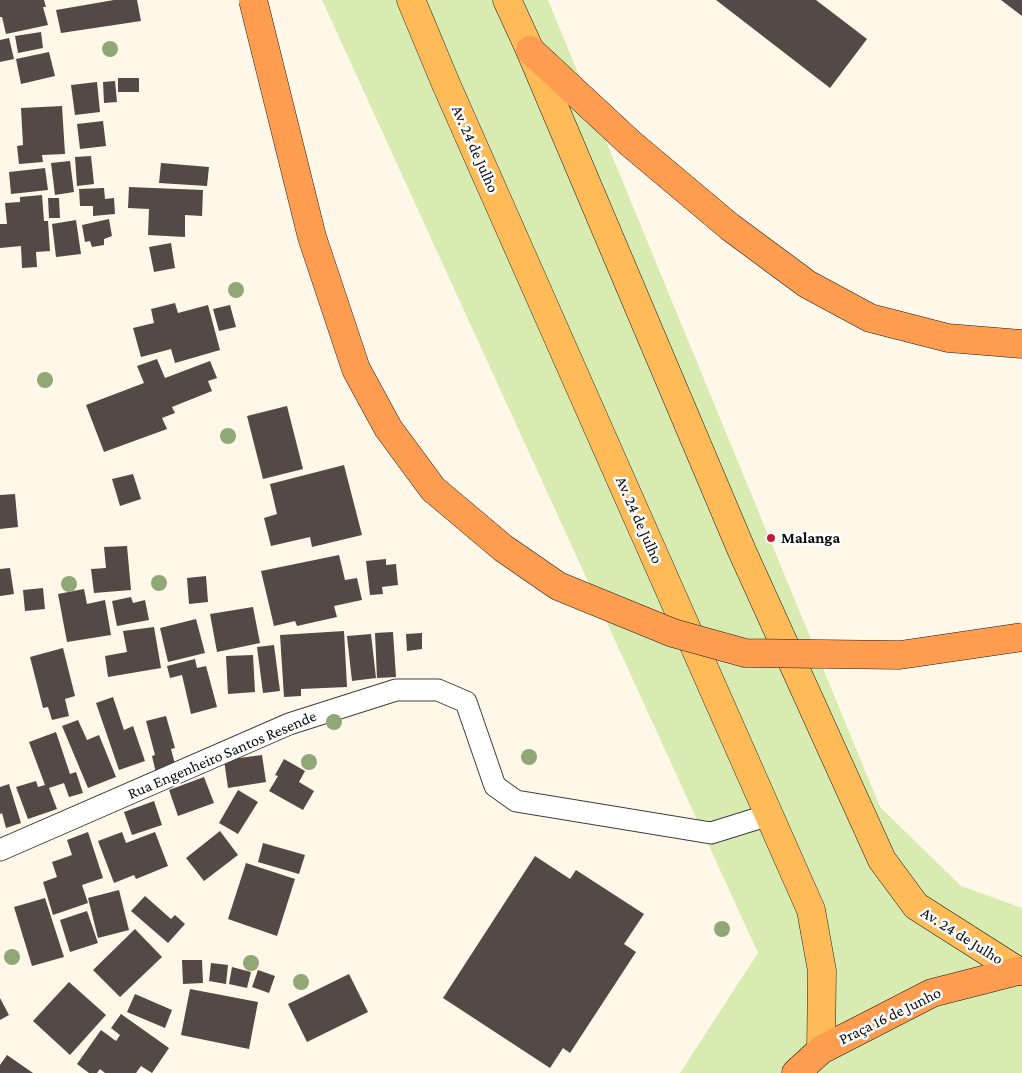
<!DOCTYPE html>
<meta charset="utf-8">
<style>
body{margin:0}
canvas{display:block;background:#fff7e8}
</style>
<canvas width="1022" height="1073"></canvas>
<script>
const ctx = document.querySelector('canvas').getContext('2d');
ctx.lineJoin = 'round';
function fillPath(path, color) { ctx.fillStyle = color; ctx.fill(path, 'evenodd'); }
const toPath = rows => new Path2D(rows.map(r => 'M' + r).join(''));
function trace(path, color, width, dash) { ctx.strokeStyle = color; ctx.lineWidth = width; ctx.lineCap = dash ? 'butt' : 'round'; ctx.setLineDash(dash || []); ctx.stroke(path); }
function label(font, color, halo, rows, align = 'center') {
  ctx.font = font + ' "Crimson Pro",serif'; ctx.lineWidth = 5; ctx.setLineDash([]); ctx.textBaseline = 'middle'; ctx.strokeStyle = halo; ctx.fillStyle = color; for (const [text, x, y, turn = 0] of rows) {
    ctx.save(); ctx.translate(x, y); ctx.rotate((+turn || 0) * Math.PI / 180); ctx.textAlign = isNaN(turn) ? turn : align; if (halo) ctx.strokeText(text, 0, 0); ctx.fillText(text, 0, 0); ctx.restore();
  }
}
fillPath(toPath([
 [322,0,548,0,880,807,961,886,1022,908,1022,1073,680,1073,758,953]
]), '#d8ebb1');
fillPath(toPath([
 [0,0,44,0,46,7,43,7,48,25,6,34,2,17,0,17],
 [114,0,137,0,141,21,61,33,56,10],
 [716,0,816,0,867,39,830,88],
 [1001,0,1022,0,1022,16],
 [41,32,43,48,18,53,15,36],
 [9,38,14,59,0,62,0,40],
 [49,52,55,76,21,84,16,59],
 [118,78,139,78,139,92,118,92],
 [115,81,117,102,104,103,103,82],
 [97,82,100,112,75,115,71,85],
 [62,106,65,154,42,155,43,162,19,164,17,146,23,145,21,108],
 [103,121,106,146,80,149,77,124],
 [91,156,94,184,77,186,75,157],
 [70,161,74,192,55,195,51,163],
 [161,163,209,167,207,186,159,183],
 [45,168,48,190,11,194,9,172],
 [129,187,203,190,202,216,185,215,185,237,148,235,149,209,128,208],
 [104,188,105,199,114,198,115,214,93,216,93,206,80,206,79,189],
 [42,195,44,221,48,221,50,251,36,252,37,267,22,268,21,246,0,248,0,224,7,224,5,203,20,202,20,197],
 [48,198,59,198,60,218,49,218],
 [109,219,112,236,104,239,104,245,92,247,90,241,85,242,82,225],
 [76,220,81,254,56,257,52,224],
 [171,243,175,268,154,272,149,247],
 [175,303,178,313,208,305,220,350,175,363,171,349,141,357,133,328,154,323,151,309],
 [230,305,236,327,219,331,213,309],
 [157,359,165,378,210,361,217,378,208,381,212,391,172,407,175,413,162,418,167,429,104,452,86,405,144,383,137,366],
 [287,406,303,469,263,479,247,416],
 [344,465,362,535,312,547,310,537,271,546,264,518,277,514,270,484],
 [133,474,141,499,120,506,112,479],
 [15,494,18,527,0,529,0,495],
 [127,546,131,590,94,593,91,569,106,568,104,547],
 [339,555,345,580,357,578,362,600,334,606,337,617,297,626,295,621,274,626,261,571],
 [386,559,386,565,396,564,398,585,382,587,383,594,370,595,366,561],
 [10,568,14,594,0,596,0,569],
 [206,576,208,602,189,604,187,578],
 [43,588,45,609,25,611,23,590],
 [84,589,87,604,105,600,111,635,67,642,58,594],
 [131,597,133,603,145,600,149,620,117,626,112,601],
 [253,607,260,643,217,652,210,614],
 [196,619,205,653,168,662,160,628],
 [154,627,161,668,108,677,105,656,127,652,123,631],
 [344,631,347,687,301,689,301,696,284,697,280,635],
 [393,632,396,677,377,678,375,633],
 [422,633,422,649,407,651,406,634],
 [371,634,376,678,352,681,347,636],
 [274,645,280,691,263,693,257,647],
 [63,648,75,696,65,699,69,716,52,720,48,707,43,708,30,657],
 [253,655,255,692,228,694,226,656],
 [195,659,197,668,206,666,217,707,191,714,182,675,170,678,167,666],
 [113,697,124,730,133,726,145,761,119,770,96,703],
 [166,716,175,748,171,749,176,768,156,773,152,756,155,755,146,721],
 [78,720,87,740,99,735,116,777,88,788,62,726],
 [56,732,70,774,76,772,83,793,69,797,64,783,49,788,57,809,28,819,16,787,36,781,38,787,45,785,29,742],
 [262,755,266,782,228,788,224,760],
 [284,759,305,771,299,782,314,791,303,810,269,791,278,776,275,775],
 [204,777,214,803,178,816,169,790],
 [9,784,21,823,6,828,2,813,0,814,0,787],
 [238,790,258,802,238,834,219,823],
 [154,801,162,825,132,835,124,812],
 [220,831,238,855,204,881,186,858],
 [88,832,103,878,82,885,88,903,53,915,43,882,57,877,52,862,72,855,67,840],
 [122,832,126,843,155,832,168,866,136,879,134,875,114,883,98,841],
 [263,843,305,855,299,874,258,862],
 [535,856,570,879,576,870,644,914,624,944,636,952,570,1053,563,1048,550,1068,443,998],
 [246,863,295,879,277,936,228,919],
 [119,890,129,930,98,938,88,898],
 [145,896,171,919,175,915,185,924,168,943,131,911],
 [45,898,64,957,32,966,14,907],
 [87,911,98,943,70,952,60,920],
 [135,929,162,957,120,997,93,970],
 [182,960,202,960,203,983,183,984],
 [211,963,228,965,226,984,209,981],
 [232,967,251,972,247,988,229,984],
 [258,970,275,976,269,993,252,987],
 [349,974,368,1012,307,1042,288,1004],
 [69,982,106,1015,70,1055,33,1021],
 [190,989,258,1002,249,1049,181,1035],
 [135,994,172,1010,165,1028,127,1012],
 [0,998,9,1015,0,1020],
 [121,1014,169,1048,152,1073,141,1066,136,1073,105,1073,100,1069,97,1073,89,1073,77,1064,101,1030,116,1041,120,1035,111,1028],
 [7,1055,33,1073,0,1073,0,1065]
]), '#544947');
const service = toPath([
 [0,850,289,724,396,690,438,690,466,702,495,786,516,801,711,833,769,815]
]);
const primary = toPath([
 [411,0,446,84,811,910,822,971,821,1050],
 [507,0,530,50,742,551,882,860,916,906,1018,971]
]);
const trunk = toPath([
 [530,50,630,143,730,227,807,284,870,318,948,338,1022,344],
 [796,1073,821,1050,932,993,1018,971,1022,971]
]);
trace(service, '#3e3e3e', 23);
trace(primary, '#1c1c1c', 29);
trace(trunk, '#1c1c1c', 29);
trace(service, '#fff', 21);
trace(primary, '#ffbb58', 28);
trace(trunk, '#fe9c50', 28);
const trunkBridge = toPath([
 [253,0,312,237,356,369,388,428,433,489,503,548,558,586,673,633,745,653,900,655,1022,637]
]);
trace(trunkBridge, '#1c1c1c', 29, []);
trace(trunkBridge, '#fe9c50', 28);
ctx.fillStyle = '#90a776';
for (const [x, y] of [
 [110,49],
 [236,290],
 [45,380],
 [228,436],
 [159,583],
 [69,584],
 [334,722],
 [529,757],
 [309,762],
 [722,929],
 [12,957],
 [251,963],
 [301,982]
]) { ctx.beginPath(); ctx.arc(x, y, 8, 0, 2 * Math.PI); ctx.fill(); }
for (const [x, y, r, color] of [
 [771,538,5,"#c11c40"]
]) { const dot = new Path2D(); dot.arc(x, y, r, 0, 2 * Math.PI); ctx.fillStyle = color; ctx.fill(dot); trace(dot, '#fff', 2); }
label('16px', '#0b0b0b', '#fff', [
 ["Av. 24 de Julho",475,149,66],
 ["Av. 24 de Julho",639,520,66],
 ["Rua Engenheiro Santos Resende",222,755,-23],
 ["Av. 24 de Julho",962,936,32],
 ["Praça 16 de Junho",890,1016,-26]
]);
label('bold 16px', '#0b0b0b', '#fff', [
 ["Malanga",781,538]
], 'left');
</script>
